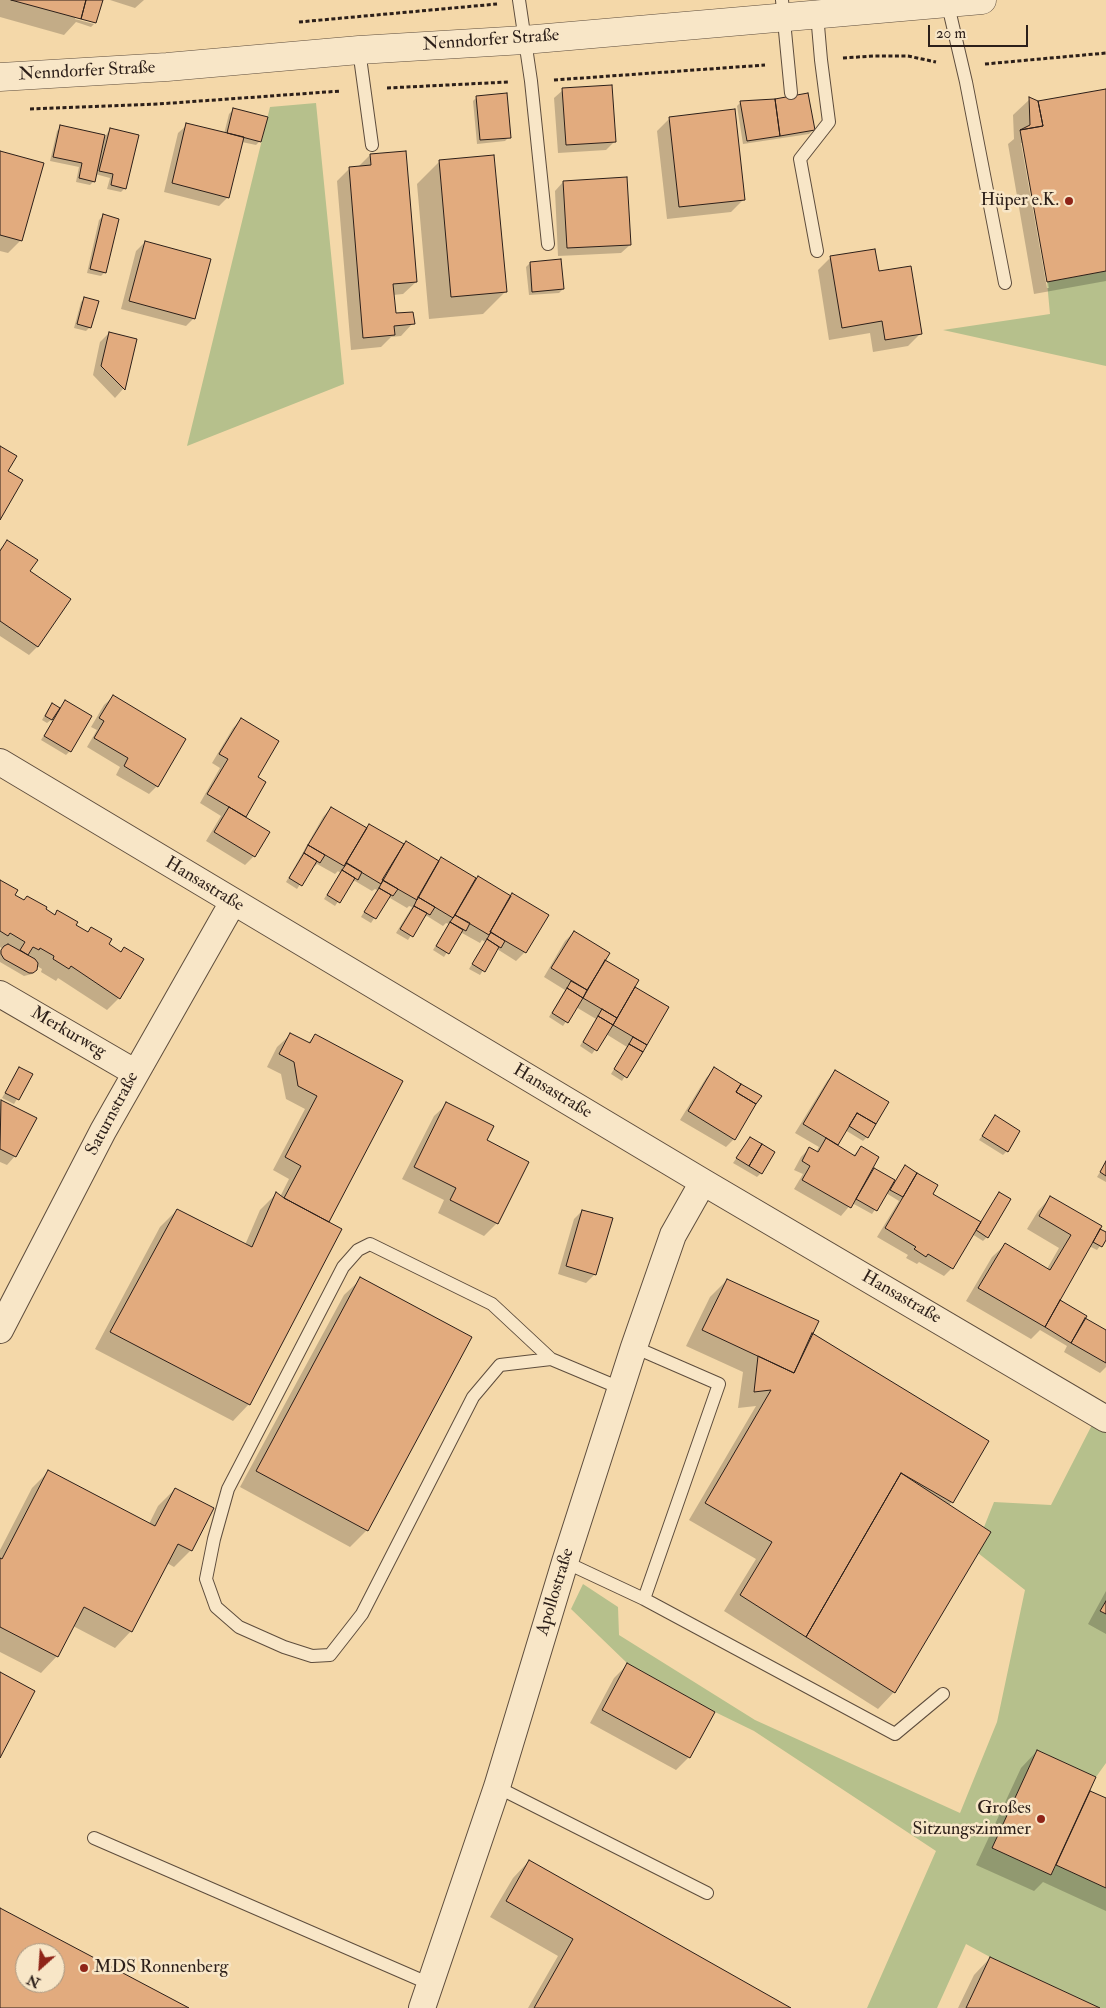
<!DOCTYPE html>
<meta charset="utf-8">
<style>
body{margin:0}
#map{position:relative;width:1106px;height:2008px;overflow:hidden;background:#f4d8a9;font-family:"IM FELL Double Pica",serif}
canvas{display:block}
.north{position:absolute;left:15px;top:1943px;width:50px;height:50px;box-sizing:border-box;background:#f8e6c7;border:1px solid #a69681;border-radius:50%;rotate:206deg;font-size:14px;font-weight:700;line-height:20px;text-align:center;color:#2c1f19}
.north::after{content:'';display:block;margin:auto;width:18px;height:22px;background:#8f2418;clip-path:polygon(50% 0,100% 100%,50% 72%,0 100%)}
.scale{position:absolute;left:928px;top:25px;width:100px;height:22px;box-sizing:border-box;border:2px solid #2c1f19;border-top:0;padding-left:6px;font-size:15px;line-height:18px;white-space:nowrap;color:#2c1f19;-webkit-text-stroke:4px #f8e6c7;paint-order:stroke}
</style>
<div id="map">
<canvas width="1106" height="2008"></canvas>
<div class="north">N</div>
<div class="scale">20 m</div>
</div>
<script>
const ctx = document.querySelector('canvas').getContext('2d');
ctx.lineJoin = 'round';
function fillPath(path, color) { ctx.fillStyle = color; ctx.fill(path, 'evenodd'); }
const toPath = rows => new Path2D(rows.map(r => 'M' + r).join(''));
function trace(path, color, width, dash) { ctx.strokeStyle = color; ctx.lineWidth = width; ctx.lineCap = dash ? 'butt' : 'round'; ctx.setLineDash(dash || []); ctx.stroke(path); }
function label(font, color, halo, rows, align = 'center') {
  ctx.font = font + ' "IM FELL Double Pica",serif'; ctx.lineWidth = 5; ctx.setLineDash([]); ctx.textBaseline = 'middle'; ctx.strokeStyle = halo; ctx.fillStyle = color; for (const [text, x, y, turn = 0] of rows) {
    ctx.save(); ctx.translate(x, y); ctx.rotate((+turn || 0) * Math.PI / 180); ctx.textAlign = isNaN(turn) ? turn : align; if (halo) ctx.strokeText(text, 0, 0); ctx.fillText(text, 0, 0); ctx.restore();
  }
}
fillPath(toPath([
 [316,103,344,384,187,446,270,107],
 [1106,271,1106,366,943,330,1050,314,1047,282],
 [1094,1421,1106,1431,1106,1601,1100,1611,1106,1614,1106,1763,1096,1777,1037,1750,992,1848,1051,1875,1056,1865,1106,1888,1106,2008,1100,2008,990,1957,966,1944,937,2008,867,2008,936,1851,754,1731,715,1712,627,1663,571,1609,583,1584,618,1607,619,1635,755,1720,960,1813,997,1722,1025,1590,978,1553,991,1532,984,1527,994,1502,1051,1505]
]), '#b6c08c');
fillPath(toPath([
 [0,0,101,0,94,23,94,21,76,16,75,19,94,24,91,27,76,22,64,35,0,17],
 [110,0,144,0,135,8],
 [563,90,615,141,606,150,558,153,554,98],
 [1106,90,1106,281,1034,294,1008,144,1014,139,1013,115,1030,99,1038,102],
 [1021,143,1024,143,1049,288,1047,288],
 [477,97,509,137,505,141,477,144,473,101],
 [741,102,813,130,809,134,743,144,737,106],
 [233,110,260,141,256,145,242,142,228,197,219,206,164,192,178,133,187,125,224,134,229,114],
 [670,118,744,199,731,212,667,219,657,131],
 [61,127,105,137,110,129,125,188,121,192,107,189,110,178,95,174,94,181,90,185,76,182,79,167,50,161,57,131],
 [0,152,21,240,8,253,0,251],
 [405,152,416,282,403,294,393,295,394,314,413,323,401,336,391,337,381,347,351,350,337,181,350,168,358,167,370,155],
 [440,161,505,292,483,314,429,319,417,184],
 [563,182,630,245,621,253,558,256,555,191],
 [103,216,105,272,101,276,87,273,99,220],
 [145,242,194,318,186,326,121,309,136,251],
 [831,257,920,334,908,346,873,352,870,333,829,340,818,270],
 [530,263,563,289,559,293,529,295,526,267],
 [85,298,90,327,86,331,74,328,81,302],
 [109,333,135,340,123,389,115,398,93,375,100,342],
 [8,542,29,571,70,599,37,647,29,655,0,636,0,549],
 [113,697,157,786,149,794,116,775,120,767,87,747,97,730,91,727,104,705],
 [65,702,70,751,66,755,41,740,55,717,47,723,42,720,48,709,52,705,59,710],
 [241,720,256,778,265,782,244,817,268,832,254,856,245,865,206,841,221,816,200,803,220,768,212,763,233,728],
 [331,808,366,829,403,845,406,842,439,862,441,859,476,880,525,952,516,961,497,949,480,975,469,969,485,942,482,940,480,943,462,933,459,934,444,957,433,950,449,924,446,923,443,926,427,916,423,917,408,940,396,933,412,907,409,906,407,908,390,898,387,899,371,923,361,917,377,890,375,889,372,891,355,881,351,882,335,906,324,899,340,873,338,871,335,874,317,864,315,866,313,865,297,889,286,882,323,817],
 [0,881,13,895,54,916,58,912,87,933,91,929,107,945,120,952,124,948,119,998,107,1010,58,978,56,981,41,972,42,969,37,966,32,974,24,976,0,962,0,951,3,949,0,947],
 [574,932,633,988,667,1008,622,1081,611,1074,627,1047,606,1034,592,1054,580,1046,596,1019,576,1007,563,1026,549,1017,565,990,544,977,565,941],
 [290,1035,307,1044,315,1036,328,1221,249,1404,233,1421,95,1349,160,1227,177,1210,245,1245,260,1210,276,1194,280,1197,289,1179,273,1170,305,1109,286,1099,281,1074,267,1067,277,1047],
 [19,1068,31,1075,14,1104,2,1098],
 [714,1069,734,1139,726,1147,680,1120,706,1078],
 [835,1072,867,1137,863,1141,845,1130,836,1146,853,1156,861,1148,868,1176,874,1170,895,1182,905,1167,917,1175,931,1194,980,1223,999,1193,987,1237,983,1241,972,1234,952,1268,944,1276,919,1262,917,1264,906,1258,908,1255,877,1237,899,1201,886,1193,872,1214,852,1203,841,1216,794,1189,803,1174,794,1170,801,1157,809,1149,816,1152,819,1147,795,1133,827,1081],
 [0,1101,35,1119,15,1156,7,1165,0,1162],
 [447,1104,485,1141,497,1223,484,1236,438,1213,444,1200,402,1179,434,1116],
 [995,1117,1007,1151,1003,1155,979,1140],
 [750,1138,761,1173,757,1177,733,1163],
 [1106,1162,1106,1182,1097,1177],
 [1050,1198,1106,1234,1106,1238,1097,1250,1089,1246,1058,1301,1106,1332,1106,1367,1100,1373,1064,1352,1067,1346,1040,1330,1031,1339,966,1301,992,1257,1005,1245,1047,1269,1059,1248,1027,1229,1038,1211],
 [582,1211,595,1274,586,1283,558,1274,574,1219],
 [361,1279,367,1530,350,1547,240,1487,344,1295],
 [727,1280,988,1442,949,1506,894,1692,878,1709,724,1611,756,1559,689,1520,756,1406,738,1408,743,1372,686,1346,710,1297],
 [49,1471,149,1524,158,1506,175,1489,191,1550,174,1567,167,1563,131,1631,115,1648,73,1626,57,1656,41,1673,0,1652,0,1550,32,1488],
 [1106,1591,1106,1634,1088,1624],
 [627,1665,714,1713,689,1757,676,1770,590,1723,614,1678],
 [1037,1751,1088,1791,1106,1799,1106,1911,1043,1882,1034,1891,976,1865,1021,1768],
 [529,1861,788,2008,528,2008,558,1956,490,1917,513,1878],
 [990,1958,1097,2008,958,2008,974,1975]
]), '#0003');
const building = toPath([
 [11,0,86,0,81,19,11,0],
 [86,0,103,0,96,23,81,19,86,0],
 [612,85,616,142,566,145,562,88,612,85],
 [1106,89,1106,271,1047,282,1020,130,1043,126,1038,101,1106,89],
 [507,93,511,138,480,140,476,96,507,93],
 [808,93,815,130,780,136,775,99,808,93],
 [1029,97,1038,101,1043,126,1020,130,1030,125,1029,97],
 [775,99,780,136,747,141,740,101,775,99],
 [233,108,268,117,261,142,227,133,233,108],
 [735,109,745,200,679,207,669,117,735,109],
 [186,123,244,137,229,198,172,183,186,123],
 [60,125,105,135,95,182,79,178,82,163,53,157,60,125],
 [110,128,139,135,126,189,111,185,113,174,99,171,110,128],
 [0,151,44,163,22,241,0,235,0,151],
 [406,151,417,282,393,284,396,313,413,312,415,324,394,326,395,335,363,338,349,167,371,165,370,154,406,151],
 [494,155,507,292,451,297,439,160,494,155],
 [627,177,631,245,567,248,563,181,627,177],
 [103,214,119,219,106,273,90,269,103,214],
 [145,241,211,259,195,319,129,301,145,241],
 [875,249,879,271,911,266,922,334,885,340,882,321,842,328,830,256,875,249],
 [561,259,564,289,532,292,530,262,561,259],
 [84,297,99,301,91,328,77,324,84,297],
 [109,332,137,339,125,390,101,366,109,332],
 [0,446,17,456,8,471,23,480,0,520,0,446],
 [7,540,38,560,30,571,71,599,38,647,0,621,0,551,7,540],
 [113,695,186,739,158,787,124,766,128,758,94,738,104,721,99,718,113,695],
 [65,700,92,716,71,752,44,736,65,700],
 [52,703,60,708,52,720,45,716,52,703],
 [241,718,279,741,258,777,266,782,246,817,207,794,228,759,219,754,241,718],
 [229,807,270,832,255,857,214,832,229,807],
 [331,807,367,828,344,866,308,845,331,807],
 [369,824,404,844,381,884,346,863,369,824],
 [406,841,439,861,417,900,382,880,406,841],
 [308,845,325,855,320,863,304,853,308,845],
 [304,853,317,861,302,886,289,878,304,853],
 [441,857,476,878,453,918,418,897,441,857],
 [347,863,362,872,358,880,342,870,347,863],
 [342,870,355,878,340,903,327,895,342,870],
 [478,876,511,896,490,932,491,932,489,935,455,915,478,876],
 [0,880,18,890,15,895,24,900,27,896,47,907,46,909,55,915,57,910,78,922,76,925,88,932,91,927,112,939,109,944,121,952,124,947,144,959,120,999,71,966,69,969,53,959,54,956,40,948,39,950,33,947,28,955,20,950,25,942,10,933,8,936,0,931,0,880],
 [383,880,398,889,393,896,379,888,383,880],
 [379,888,391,895,376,919,364,912,379,888],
 [512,893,549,915,526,953,490,932,512,893],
 [418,897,435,907,430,915,414,906,418,897],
 [414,906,427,913,413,937,400,929,414,906],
 [455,915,470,923,466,931,450,922,455,915],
 [450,922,463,930,449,954,436,946,450,922],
 [574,931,610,953,587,990,551,968,574,931],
 [491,932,505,941,501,948,487,939,491,932],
 [487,939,499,947,485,972,472,964,487,939],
 [8,944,35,959,38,963,37,970,33,973,29,973,4,959,1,954,1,950,4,946,8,944],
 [605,960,639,980,617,1018,583,998,605,960],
 [571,981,587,990,583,998,567,988,571,981],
 [635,987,669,1007,647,1045,613,1025,635,987],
 [567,988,583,998,568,1023,552,1013,567,988],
 [602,1009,617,1018,613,1025,598,1016,602,1009],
 [598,1016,613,1025,597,1051,583,1042,598,1016],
 [290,1033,310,1043,315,1034,403,1081,329,1222,284,1198,301,1166,285,1157,317,1096,298,1086,294,1062,279,1054,290,1033],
 [633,1037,647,1045,643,1052,629,1044,633,1037],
 [629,1044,643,1052,627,1078,614,1069,629,1044],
 [19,1067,33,1074,19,1100,5,1093,19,1067],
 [714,1067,741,1084,736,1092,756,1104,735,1140,688,1111,714,1067],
 [835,1070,889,1102,876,1124,857,1113,838,1145,803,1124,835,1070],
 [741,1084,762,1096,756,1104,736,1092,741,1084],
 [1,1100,37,1118,16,1157,0,1149,1,1100],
 [446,1102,494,1126,487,1140,529,1162,498,1224,450,1200,456,1188,414,1167,446,1102],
 [857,1113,876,1124,868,1138,849,1126,857,1113],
 [995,1115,1020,1131,1008,1152,982,1136,995,1115],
 [750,1137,762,1144,749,1166,736,1158,750,1137],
 [826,1138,855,1156,861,1146,879,1157,851,1208,802,1180,810,1166,802,1161,809,1147,818,1152,826,1138],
 [762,1144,775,1152,762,1174,749,1166,762,1144],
 [1106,1161,1106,1176,1100,1172,1106,1161],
 [905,1165,917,1173,903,1197,890,1190,905,1165],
 [874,1168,895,1180,877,1211,856,1199,874,1168],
 [917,1173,938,1185,933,1194,981,1222,953,1269,928,1254,926,1257,914,1249,916,1247,885,1228,917,1173],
 [276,1192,284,1198,342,1229,250,1405,110,1332,177,1209,252,1247,276,1192],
 [999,1192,1011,1199,988,1238,976,1230,999,1192],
 [1050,1196,1102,1226,1045,1327,978,1288,1005,1243,1050,1270,1071,1235,1039,1216,1050,1196],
 [582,1210,613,1218,596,1275,566,1266,582,1210],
 [1100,1229,1106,1232,1106,1240,1102,1247,1093,1242,1100,1229],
 [360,1277,472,1337,368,1531,256,1471,360,1277],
 [727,1279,819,1321,794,1373,702,1330,727,1279],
 [1060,1300,1087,1316,1071,1343,1045,1327,1060,1300],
 [1085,1318,1106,1330,1106,1363,1071,1343,1085,1318],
 [812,1333,989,1441,953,1503,901,1473,806,1637,740,1595,772,1542,705,1503,771,1390,754,1392,758,1356,794,1373,812,1333],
 [48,1470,155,1526,175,1488,214,1508,192,1551,178,1544,132,1632,84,1607,58,1657,0,1627,0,1558,2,1559,48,1470],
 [901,1473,991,1532,895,1693,806,1637,901,1473],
 [1106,1601,1106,1614,1100,1611,1106,1601],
 [627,1663,715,1712,690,1758,602,1710,627,1663],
 [0,1672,35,1691,0,1758,0,1672],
 [1037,1750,1096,1777,1051,1875,992,1848,1037,1750],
 [1090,1791,1106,1798,1106,1888,1056,1865,1090,1791],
 [529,1860,791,2008,534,2008,573,1939,506,1901,529,1860],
 [0,1908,189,2008,0,2008,0,1908],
 [25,1953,55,1953,55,1983,25,1983,25,1953],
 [990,1957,1100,2008,966,2008,990,1957]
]);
fillPath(building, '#e2ab7e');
trace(building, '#2c1f19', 1);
const service = toPath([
 [519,0,531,81,548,244],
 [782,0,791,93],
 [947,1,966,82,1005,283],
 [817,14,821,60,829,122,800,159,817,251],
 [359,50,372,145],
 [634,1347,719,1384,644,1599,895,1734,943,1694],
 [551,1359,500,1365,473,1397,362,1614,330,1655,312,1656,284,1647,239,1627,216,1607,206,1579,214,1539,228,1489,343,1267,358,1250,370,1244,492,1304,551,1359,620,1388],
 [565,1562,644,1599],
 [497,1787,707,1893],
 [94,1838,430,1984]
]);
const minor = toPath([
 [0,762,703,1182,1106,1419],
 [0,994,136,1073],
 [0,1330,103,1131,233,902],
 [422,2008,497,1787,565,1562,634,1347,673,1235,703,1182]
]);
const tertiary = toPath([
 [0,77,167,67,359,50,524,40,982,0]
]);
trace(service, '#5e4d3d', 14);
trace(minor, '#5e4d3d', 28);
trace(tertiary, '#5e4d3d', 29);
trace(toPath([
 [299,22,497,4],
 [843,58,873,56,908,56,936,62],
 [985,64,1106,53],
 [554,80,765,65],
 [387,88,508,82],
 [30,109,158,104,341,91]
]), '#2c1f19', 3, [4, 2.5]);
trace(service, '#f8e6c7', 12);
trace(minor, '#f8e6c7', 26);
trace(tertiary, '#f8e6c7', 28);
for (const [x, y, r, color] of [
 [1069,201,5,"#8f2418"],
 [1041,1819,5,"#8f2418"],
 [84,1968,5,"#8f2418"]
]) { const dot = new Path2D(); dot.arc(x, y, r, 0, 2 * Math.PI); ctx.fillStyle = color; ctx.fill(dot); trace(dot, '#f8e6c7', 2); }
label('18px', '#2c1f19', '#f8e6c7', [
 ["Nenndorfer Straße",491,41,-4],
 ["Nenndorfer Straße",87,72,-3],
 ["Hansastraße",204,885,31],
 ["Merkurweg",68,1033,30],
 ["Hansastraße",552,1092,31],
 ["Saturnstraße",113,1114,-62],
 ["Hansastraße",901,1298,30],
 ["Apollostraße",556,1592,-73]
]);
label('18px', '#2c1f19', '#f8e6c7', [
 ["Hüper e.K.",1059,201],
 ["Großes",1031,1809],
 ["Sitzungszimmer",1031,1830],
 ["MDS Ronnenberg",94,1968,"left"]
], 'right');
</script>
